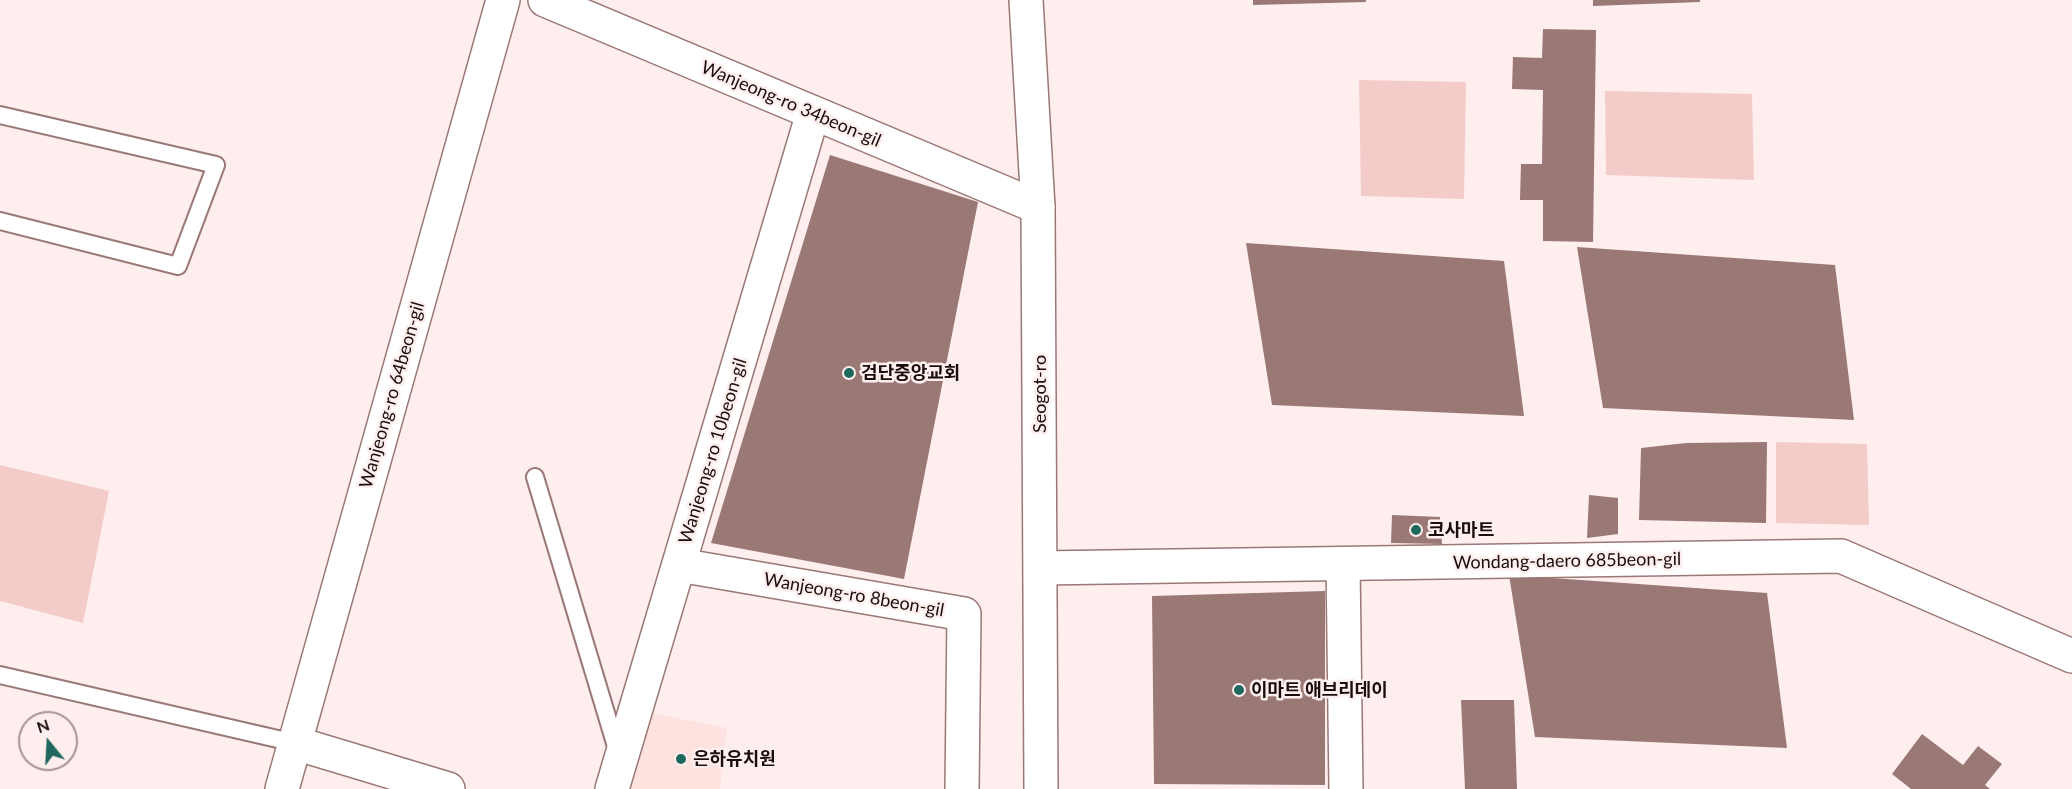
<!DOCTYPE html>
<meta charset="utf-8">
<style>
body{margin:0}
#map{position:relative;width:2072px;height:789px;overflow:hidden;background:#feeeed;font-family:Lato,sans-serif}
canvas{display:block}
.north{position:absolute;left:18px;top:711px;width:60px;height:60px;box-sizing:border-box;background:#feeeed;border:2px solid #a39493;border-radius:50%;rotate:342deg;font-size:16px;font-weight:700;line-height:24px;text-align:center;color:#1a0d0d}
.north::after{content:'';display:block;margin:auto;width:21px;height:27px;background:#1f685e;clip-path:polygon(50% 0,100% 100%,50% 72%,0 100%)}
</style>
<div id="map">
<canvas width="2072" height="789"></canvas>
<div class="north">N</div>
</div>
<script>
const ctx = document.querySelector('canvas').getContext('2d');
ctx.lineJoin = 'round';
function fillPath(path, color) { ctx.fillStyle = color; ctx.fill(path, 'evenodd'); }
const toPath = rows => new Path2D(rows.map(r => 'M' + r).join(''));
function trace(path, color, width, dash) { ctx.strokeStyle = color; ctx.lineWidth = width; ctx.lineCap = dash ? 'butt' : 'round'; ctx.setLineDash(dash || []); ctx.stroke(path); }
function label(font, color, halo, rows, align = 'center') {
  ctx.font = font + ' Lato,"Noto Sans KR",sans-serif'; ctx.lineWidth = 5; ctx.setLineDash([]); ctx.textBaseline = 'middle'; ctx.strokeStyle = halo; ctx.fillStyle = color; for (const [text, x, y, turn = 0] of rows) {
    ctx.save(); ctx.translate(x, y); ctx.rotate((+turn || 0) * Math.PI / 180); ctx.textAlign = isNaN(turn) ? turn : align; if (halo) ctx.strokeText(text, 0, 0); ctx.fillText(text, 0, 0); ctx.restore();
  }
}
fillPath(toPath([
 [651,713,727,728,720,789,629,789]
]), '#fee2df');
fillPath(toPath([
 [1359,80,1466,82,1464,199,1361,196],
 [1605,91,1752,94,1754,180,1606,175],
 [1776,442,1867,444,1869,525,1776,523],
 [0,465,109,491,83,623,0,601]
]), '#f3ccc9');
fillPath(toPath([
 [1253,0,1366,0,1366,2,1253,5],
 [1593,0,1700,0,1700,2,1593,6],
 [1543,29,1596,30,1593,242,1543,241,1543,200,1520,200,1521,164,1542,164,1543,90,1512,89,1513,57,1542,58],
 [830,155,978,202,904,579,711,543],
 [1246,243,1504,261,1524,416,1272,405],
 [1577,247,1835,265,1854,420,1603,408],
 [1767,442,1766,523,1639,520,1641,448,1686,443],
 [1589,495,1618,498,1618,534,1587,538],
 [1392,515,1440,517,1442,544,1391,543],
 [1509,575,1767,593,1787,748,1535,737],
 [1325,591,1325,785,1154,784,1152,596],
 [1461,700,1514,700,1517,789,1465,789],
 [1922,734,1963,765,1978,746,2002,764,1985,785,1990,789,1911,789,1892,774]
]), '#9a7876');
const service = toPath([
 [0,115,216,165,178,266,0,221],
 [535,477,618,753],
 [0,675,295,743]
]);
const minor = toPath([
 [545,0,1038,207],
 [1343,564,1346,789],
 [679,565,964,614,962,789],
 [1041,568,1841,556,2072,656],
 [295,743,448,789],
 [282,789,503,0],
 [612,789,813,113]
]);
const secondary = toPath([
 [1026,0,1038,207,1041,789]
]);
trace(service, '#9a7876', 20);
trace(minor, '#9a7876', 36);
trace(secondary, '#9a7876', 36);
trace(service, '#fff', 16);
trace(minor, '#fff', 33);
trace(secondary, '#fff', 33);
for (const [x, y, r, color] of [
 [849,373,6,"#1f685e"],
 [1416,530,6,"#1f685e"],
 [1239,690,6,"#1f685e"],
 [681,759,6,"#1f685e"]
]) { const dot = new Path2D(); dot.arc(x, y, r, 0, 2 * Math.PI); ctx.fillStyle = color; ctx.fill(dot); trace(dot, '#feeeed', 2); }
label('18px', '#1a0d0d', '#feeeed', [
 ["Wanjeong-ro 34beon-gil",791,104,23],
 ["Seogot-ro",1040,394,-90],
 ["Wanjeong-ro 64beon-gil",392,395,-74],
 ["Wanjeong-ro 10beon-gil",713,451,-73],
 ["Wondang-daero 685beon-gil",1567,561,-1],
 ["Wanjeong-ro 8beon-gil",854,595,10]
]);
label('bold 18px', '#1a0d0d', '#feeeed', [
 ["검단중앙교회",861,373],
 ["코사마트",1428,530],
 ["이마트 애브리데이",1251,690],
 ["은하유치원",693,759]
], 'left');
</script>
